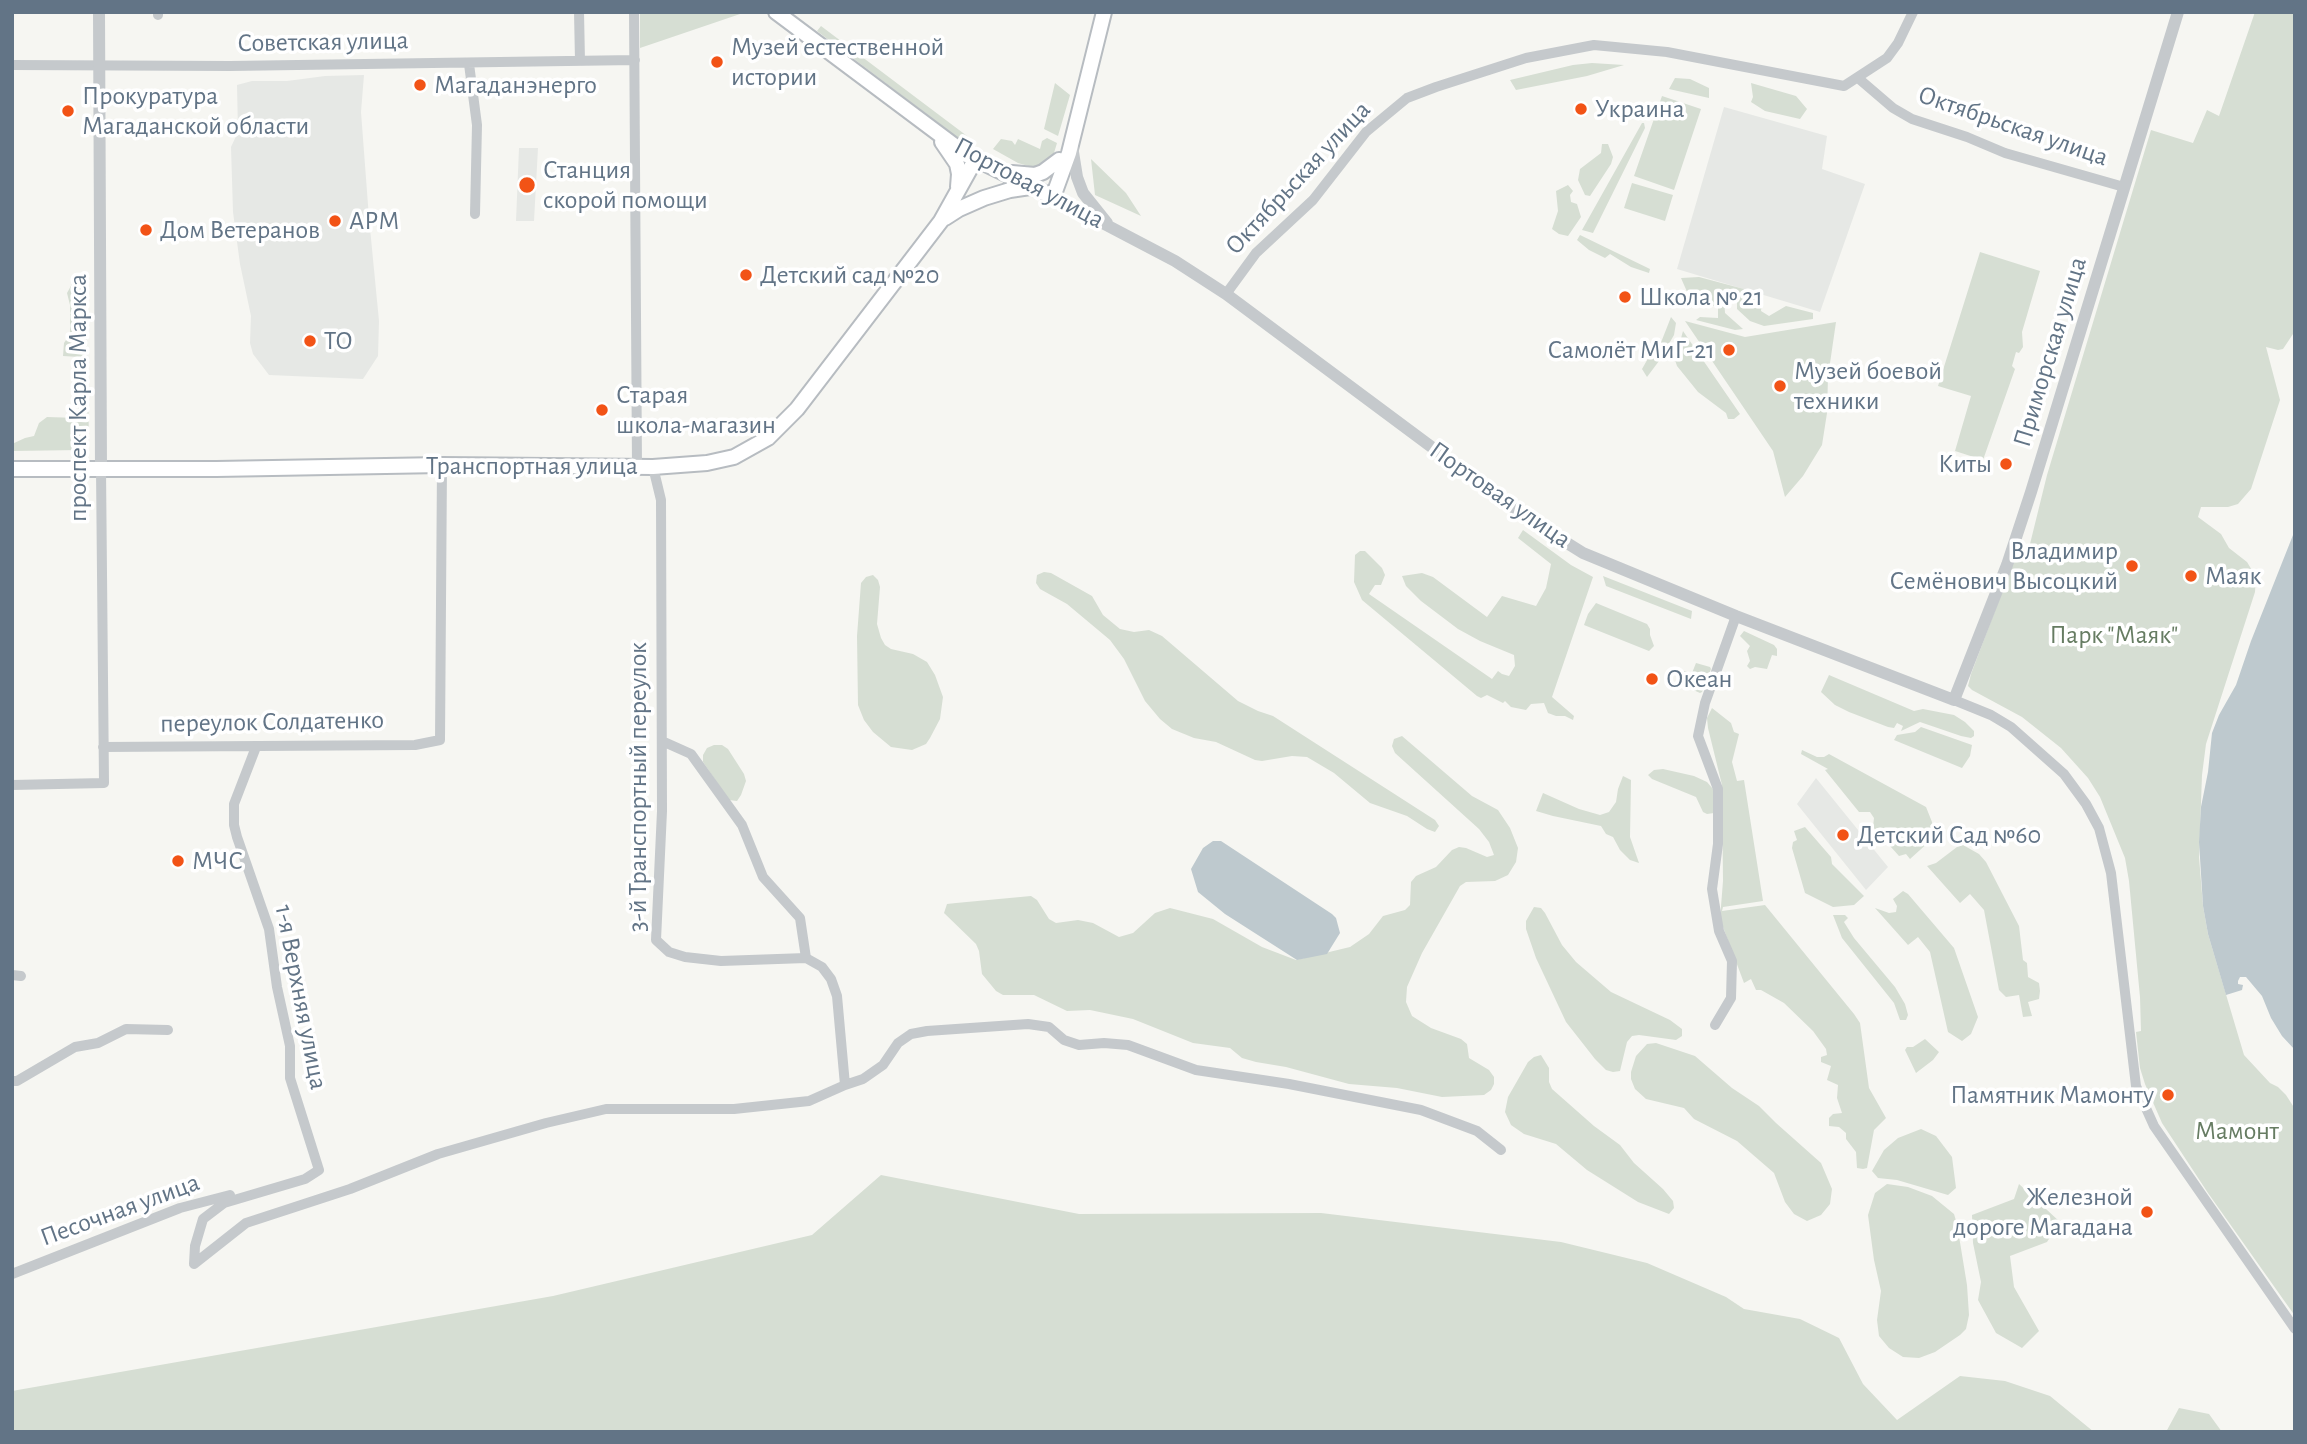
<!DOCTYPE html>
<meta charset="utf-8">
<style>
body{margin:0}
#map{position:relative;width:2307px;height:1444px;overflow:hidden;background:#f6f6f2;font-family:"Alegreya Sans",sans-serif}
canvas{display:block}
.frame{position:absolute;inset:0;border:14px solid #627486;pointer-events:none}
</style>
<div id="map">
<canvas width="2307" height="1444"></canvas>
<div class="frame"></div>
</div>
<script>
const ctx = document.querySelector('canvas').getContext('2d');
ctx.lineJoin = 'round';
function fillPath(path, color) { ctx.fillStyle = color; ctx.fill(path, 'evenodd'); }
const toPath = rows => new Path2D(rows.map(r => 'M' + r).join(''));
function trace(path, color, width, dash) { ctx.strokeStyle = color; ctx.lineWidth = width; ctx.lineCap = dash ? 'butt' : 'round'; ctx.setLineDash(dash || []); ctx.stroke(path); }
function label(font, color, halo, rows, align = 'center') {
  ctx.font = font + ' "Alegreya Sans",sans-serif'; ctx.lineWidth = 7; ctx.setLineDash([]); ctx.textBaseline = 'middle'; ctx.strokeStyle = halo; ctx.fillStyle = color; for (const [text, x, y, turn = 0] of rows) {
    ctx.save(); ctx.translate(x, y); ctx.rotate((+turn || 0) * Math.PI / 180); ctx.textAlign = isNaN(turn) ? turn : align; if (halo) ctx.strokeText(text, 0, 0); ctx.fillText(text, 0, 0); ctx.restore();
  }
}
fillPath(toPath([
 [364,75,361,112,369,218,379,321,378,356,363,379,269,375,253,354,250,343,251,316,240,264,233,212,231,147,238,132,237,85,252,81,287,81,325,76],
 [1724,107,1827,136,1822,169,1865,184,1820,312,1677,269],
 [519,148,538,148,534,221,516,221],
 [1816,778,1888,867,1866,890,1797,804]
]), '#e6e8e5');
fillPath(toPath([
 [640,12,746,12,640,48],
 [2255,12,2295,12,2295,331,2283,349,2278,350,2266,347,2280,400,2251,489,2238,504,2228,507,2201,507,2198,517,2221,534,2229,548,2247,562,2256,577,2255,592,2206,744,2202,775,2199,857,2203,906,2208,934,2244,1055,2270,1083,2278,1087,2286,1095,2295,1109,2295,1316,2208,1193,2162,1123,2145,1084,2140,1068,2136,1032,2141,1031,2140,997,2129,881,2125,858,2100,797,2088,778,2061,748,2022,717,1972,690,1968,686,1971,674,2013,563,2016,558,2026,554,2030,544,2047,475,2151,130,2193,143,2207,110,2219,116],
 [821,26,975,142,970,147,817,31],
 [1592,63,1624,65,1587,76,1516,90,1510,80,1573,65],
 [1675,78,1690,79,1709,88,1709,98,1669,89],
 [1055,83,1070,95,1058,136,1044,129],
 [1751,83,1796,96,1807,109,1800,119,1765,111,1751,102,1753,97],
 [1662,96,1701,109,1674,190,1634,176],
 [1642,123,1644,123,1645,128,1593,233,1582,230],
 [1047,138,1057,143,1054,153,1044,164,1038,167,1032,167,1018,163,993,149,1001,139,1012,141,1015,145,1018,139,1040,149,1042,141],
 [1602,144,1608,144,1613,157,1611,164,1590,196,1585,195,1578,180,1580,169,1601,153],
 [1091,159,1126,193,1141,216,1095,195],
 [1632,183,1673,195,1665,221,1624,208],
 [1568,185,1573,191,1570,195,1571,202,1577,204,1581,217,1568,236,1559,234,1552,229,1558,211,1556,191],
 [1580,235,1650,269,1649,273,1631,267,1610,254,1605,258,1589,250,1577,240],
 [1980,252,2040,271,2022,332,2023,347,2019,353,2016,352,2012,366,2015,369,1983,460,1955,451,1971,396,1938,386],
 [1699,277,1744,289,1747,294,1762,301,1761,311,1769,316,1786,306,1813,313,1813,319,1764,326,1750,321,1737,309,1737,296,1728,290,1724,299,1725,313,1743,329,1735,330,1696,320,1700,317,1718,318,1718,308,1688,294,1681,278],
 [72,284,86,284,89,441,86,447,80,450,12,451,12,444,25,438,34,436,39,423,47,417,78,418,79,357,63,356,64,343,70,334,70,305,67,293],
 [1671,317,1676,323,1674,335,1659,361,1647,377,1642,369,1650,355,1660,345],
 [1685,321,1745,337,1836,322,1828,377,1827,413,1822,445,1803,476,1785,497,1773,451],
 [1683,331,1740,414,1734,419,1728,419,1726,413,1698,392,1677,366,1675,360],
 [1523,530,1571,565,1593,577,1552,697,1574,716,1573,720,1565,716,1556,716,1548,713,1544,703,1531,704,1526,710,1511,707,1505,701,1503,703,1487,695,1481,698,1477,696,1362,600,1354,582,1355,555,1360,551,1365,551,1382,568,1385,575,1381,585,1375,585,1369,594,1492,679,1498,671,1502,674,1509,676,1515,666,1514,655,1480,641,1458,629,1421,601,1406,586,1402,576,1422,573,1433,577,1487,617,1502,596,1536,606,1546,588,1551,564,1518,538],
 [1044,572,1051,573,1092,596,1103,615,1120,629,1134,632,1149,630,1162,636,1238,701,1258,711,1273,716,1435,820,1439,826,1435,832,1427,829,1407,816,1370,803,1334,773,1307,757,1292,756,1262,761,1255,760,1216,742,1194,738,1172,729,1160,719,1145,701,1124,659,1110,640,1067,604,1040,589,1036,583,1037,575],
 [873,575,878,580,880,587,877,624,881,638,885,645,891,649,913,654,927,662,935,675,943,697,940,719,930,738,926,744,912,750,891,747,873,732,864,720,858,705,857,636,861,583,866,577],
 [1603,576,1692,611,1691,619,1606,586],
 [1596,603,1647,624,1650,629,1650,635,1654,646,1649,651,1584,625,1588,614],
 [1744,631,1774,645,1777,649,1777,656,1772,655,1767,669,1755,667,1750,669,1747,666,1750,661,1747,651,1750,646,1740,636],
 [1696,663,1710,667,1711,669,1702,692,1700,693,1680,684,1684,671,1692,673],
 [1829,675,1914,711,1923,709,1954,715,1965,722,1974,731,1974,736,1971,738,1961,736,1920,722,1901,731,1903,726,1897,723,1894,728,1888,727,1849,712,1835,705,1821,692],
 [1712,708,1731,723,1734,732,1739,734,1732,762,1737,781,1744,780,1763,901,1723,907,1722,911,1765,905,1854,1014,1860,1023,1869,1088,1886,1118,1874,1130,1867,1168,1863,1169,1857,1168,1856,1152,1846,1139,1846,1133,1839,1127,1829,1126,1829,1118,1833,1114,1842,1113,1837,1098,1838,1085,1827,1080,1831,1066,1821,1062,1821,1057,1827,1055,1826,1049,1813,1031,1784,1003,1761,990,1756,990,1751,979,1744,983,1720,919,1723,881,1722,785,1708,728,1707,718],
 [1921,727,1972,745,1970,756,1962,768,1894,740,1897,735,1915,732],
 [1402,736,1472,796,1498,810,1510,828,1518,848,1516,862,1508,875,1495,881,1466,882,1460,886,1422,953,1407,987,1406,1002,1412,1016,1431,1028,1461,1039,1467,1044,1469,1058,1489,1070,1494,1077,1494,1084,1491,1090,1484,1095,1442,1097,1397,1088,1349,1084,1286,1067,1256,1062,1242,1058,1230,1048,1193,1043,1133,1019,1090,1010,1067,1011,1034,995,1003,995,996,991,982,974,979,951,976,944,944,913,947,904,956,903,1031,896,1037,900,1049,919,1056,923,1078,920,1093,923,1119,937,1133,933,1155,913,1170,908,1213,919,1262,947,1296,960,1350,947,1369,934,1383,916,1405,910,1410,905,1411,882,1416,876,1436,867,1452,850,1459,847,1466,848,1487,857,1494,855,1489,842,1479,829,1395,753,1392,746,1394,739],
 [714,745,722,745,728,749,744,774,746,781,741,795,737,801,729,800,703,762,703,755,707,748],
 [1802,750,1817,757,1824,757,1829,754,1926,807,1932,822,1934,835,1930,841,1910,859,1906,854,1899,856,1873,827,1874,818,1870,812,1859,812,1825,770,1828,769,1801,754],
 [1663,769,1694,776,1707,782,1713,789,1714,813,1707,814,1703,812,1696,797,1652,779,1648,775,1654,770],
 [1623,776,1631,780,1630,837,1639,863,1630,860,1620,850,1613,837,1606,834,1601,826,1553,816,1536,811,1543,793,1579,809,1600,815,1609,812,1616,802,1618,789],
 [1805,827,1831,857,1832,864,1864,896,1854,905,1833,907,1805,893,1792,848,1793,842,1797,840,1794,831],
 [1963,845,1979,854,1986,862,2019,926,2023,960,2027,963,2028,977,2039,983,2040,991,2039,999,2028,1002,2032,1016,2023,1017,2019,995,2006,997,1999,990,1984,910,1970,894,1960,903,1927,866,1936,863,1957,847],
 [1903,891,1908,894,1954,948,1978,1017,1971,1034,1962,1041,1948,1032,1930,952,1918,937,1908,945,1875,908,1889,913,1896,912,1897,906,1893,899],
 [1534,907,1541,908,1545,913,1562,945,1576,962,1611,992,1670,1020,1682,1029,1682,1036,1676,1040,1639,1035,1632,1036,1627,1042,1620,1071,1613,1072,1606,1070,1595,1059,1566,1022,1536,958,1526,929,1526,921],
 [1833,915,1845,915,1848,918,1844,922,1854,938,1895,987,1905,1004,1908,1015,1906,1020,1900,1020,1894,1003,1842,938],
 [1925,1039,1939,1052,1933,1060,1916,1073,1905,1050,1907,1047,1913,1047],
 [1656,1043,1695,1056,1732,1088,1759,1106,1776,1123,1821,1163,1832,1189,1830,1204,1821,1215,1807,1221,1794,1214,1785,1202,1774,1173,1737,1141,1694,1119,1684,1108,1646,1099,1635,1089,1631,1079,1631,1072,1636,1056,1647,1044],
 [1541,1055,1549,1068,1549,1082,1552,1089,1594,1126,1620,1145,1634,1163,1663,1189,1673,1201,1674,1208,1669,1214,1638,1202,1587,1170,1556,1144,1524,1134,1511,1125,1505,1112,1508,1097,1528,1062,1534,1057],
 [1921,1129,1936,1136,1952,1157,1956,1188,1948,1195,1897,1180,1878,1178,1872,1171,1884,1150,1898,1138],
 [881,1175,1079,1214,1321,1213,1561,1242,1647,1263,1726,1297,1744,1309,1800,1319,1839,1338,1863,1384,1897,1420,1960,1376,2005,1381,2050,1396,2094,1432,12,1432,12,1391,553,1296,812,1235],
 [1887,1184,1908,1187,1932,1196,1954,1214,1957,1224,1967,1285,1969,1315,1966,1329,1960,1335,1935,1352,1919,1358,1903,1357,1889,1348,1879,1336,1877,1320,1881,1291,1874,1260,1868,1215,1875,1193],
 [2019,1184,2060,1222,2047,1242,2010,1256,2014,1287,2039,1331,2022,1348,1996,1333,1978,1300,1981,1282,1973,1243,1972,1215,2014,1199],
 [2179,1408,2209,1414,2222,1432,2166,1432]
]), '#d6ded3');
fillPath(toPath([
 [2295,530,2295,1050,2282,1036,2271,1018,2262,996,2246,977,2240,977,2238,981,2238,984,2243,985,2242,990,2226,995,2208,934,2203,906,2199,842,2201,807,2208,772,2212,733,2219,715,2236,685,2251,641],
 [1213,841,1221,841,1332,914,1336,918,1340,933,1327,954,1297,960,1225,914,1198,892,1191,869,1203,848]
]), '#bec9ce');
const secondary = toPath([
 [776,12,967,155,1053,197,1069,153,1104,12],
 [942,142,957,164,959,174,958,187],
 [1012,173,1035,175,1043,172,1059,160],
 [945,218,959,209,984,198,1010,190,1030,187],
 [12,469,216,469,442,465,653,467,707,463,734,457,768,438,797,409,941,221,975,160]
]);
trace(secondary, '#b7bcc1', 18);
trace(toPath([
 [579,12,580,61],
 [634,12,637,467],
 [158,15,158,12],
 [469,64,477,125,475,214],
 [12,65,230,66,635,60],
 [1858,78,1893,108,1912,119,1967,137,2005,153,2124,187],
 [1226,294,1256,253,1313,200,1366,132,1407,98,1436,87,1526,58,1594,45,1667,52,1844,86,1887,58,1898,43,1913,12],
 [1954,700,1991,715,2011,727,2064,774,2086,804,2099,828,2111,873,2136,1086,2154,1126,2295,1329],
 [662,741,691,754,742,825,763,877,800,918,806,958],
 [103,747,415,745,440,740,442,465],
 [12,785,104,783,101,469],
 [12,975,21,976],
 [1715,1025,1731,998,1732,961,1719,931,1712,889,1718,844,1718,789,1698,736,1705,703,1736,616],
 [12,1081,17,1081,75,1047,98,1043,126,1029,168,1030],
 [845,1085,863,1079,883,1065,898,1043,911,1034,927,1031,1028,1024,1049,1027,1064,1040,1079,1045,1104,1043,1128,1045,1196,1070,1289,1084,1421,1110,1477,1131,1501,1150],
 [194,1264,246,1223,350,1189,438,1154,546,1123,606,1109,734,1109,809,1101,845,1085,837,996,831,979,822,967,806,958,721,961,685,957,669,952,656,940,662,811,661,500,653,467],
 [194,1264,195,1246,203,1219,224,1203,305,1179,319,1170,290,1078,290,1046,277,987,269,929,237,837,234,825,234,804,256,747],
 [12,1274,180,1208,230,1195]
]), '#c5c9cc', 10);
trace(toPath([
 [99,12,101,469],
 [1072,146,1077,177,1083,193,1107,223],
 [1053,197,1175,261,1226,294,1527,518,1583,553,1736,616,1954,700,2007,565,2031,492,2178,12]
]), '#c5c9cc', 12);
trace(secondary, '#fff', 14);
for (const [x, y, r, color] of [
 [717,62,7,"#f25316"],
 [420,85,7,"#f25316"],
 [1581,109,7,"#f25316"],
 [68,111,7,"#f25316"],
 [527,185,9,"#f25316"],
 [335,221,7,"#f25316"],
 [146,230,7,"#f25316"],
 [746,275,7,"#f25316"],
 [1625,297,7,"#f25316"],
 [310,341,7,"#f25316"],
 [1729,350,7,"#f25316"],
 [1780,386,7,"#f25316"],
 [602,410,7,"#f25316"],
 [2006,464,7,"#f25316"],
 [2132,566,7,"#f25316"],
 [2191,576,7,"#f25316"],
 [1652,679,7,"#f25316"],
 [1843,835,7,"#f25316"],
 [178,861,7,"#f25316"],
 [2168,1095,7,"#f25316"],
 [2147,1212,7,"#f25316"]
]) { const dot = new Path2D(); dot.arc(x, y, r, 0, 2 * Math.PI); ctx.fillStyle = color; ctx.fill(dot); trace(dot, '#fff', 2.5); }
label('26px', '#627486', '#fff', [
 ["Советская улица",323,42,-1],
 ["Октябрьская улица",2013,126,19],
 ["Октябрьская улица",1298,178,-47],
 ["Портовая улица",1029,183,28],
 ["Приморская улица",2050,352,-73],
 ["проспект Карла Маркса",78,398,-90],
 ["Транспортная улица",532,466],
 ["Портовая улица",1500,495,35],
 ["переулок Солдатенко",272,722,-1],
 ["3-й Транспортный переулок",638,787,-90],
 ["1-я Верхняя улица",301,997,79],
 ["Песочная улица",120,1210,-20]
]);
label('26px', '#627486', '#fff', [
 ["Музей естественной",731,47],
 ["истории",731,77],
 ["Магаданэнерго",434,85],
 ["Прокуратура",82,96],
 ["Магаданской области",82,126],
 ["Украина",1595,109],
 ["Станция",543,170],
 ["скорой помощи",543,200],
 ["АРМ",349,221],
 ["Дом Ветеранов",160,230],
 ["Детский сад №20",760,275],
 ["Школа № 21",1639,297],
 ["ТО",324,341],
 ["Самолёт МиГ-21",1715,350,"right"],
 ["Музей боевой",1794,371],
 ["техники",1794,401],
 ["Старая",616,395],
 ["школа-магазин",616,425],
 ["Киты",1992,464,"right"],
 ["Владимир",2118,551,"right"],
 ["Семёнович Высоцкий",2118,581,"right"],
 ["Маяк",2205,576],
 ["Океан",1666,679],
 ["Детский Сад №60",1857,835],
 ["МЧС",192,861],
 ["Памятник Мамонту",2154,1095,"right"],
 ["Железной",2133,1197,"right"],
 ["дороге Магадана",2133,1227,"right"]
], 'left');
label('26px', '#667c62', '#fff', [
 ["Парк \"Маяк\"",2114,635],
 ["Мамонт",2237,1131]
]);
</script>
